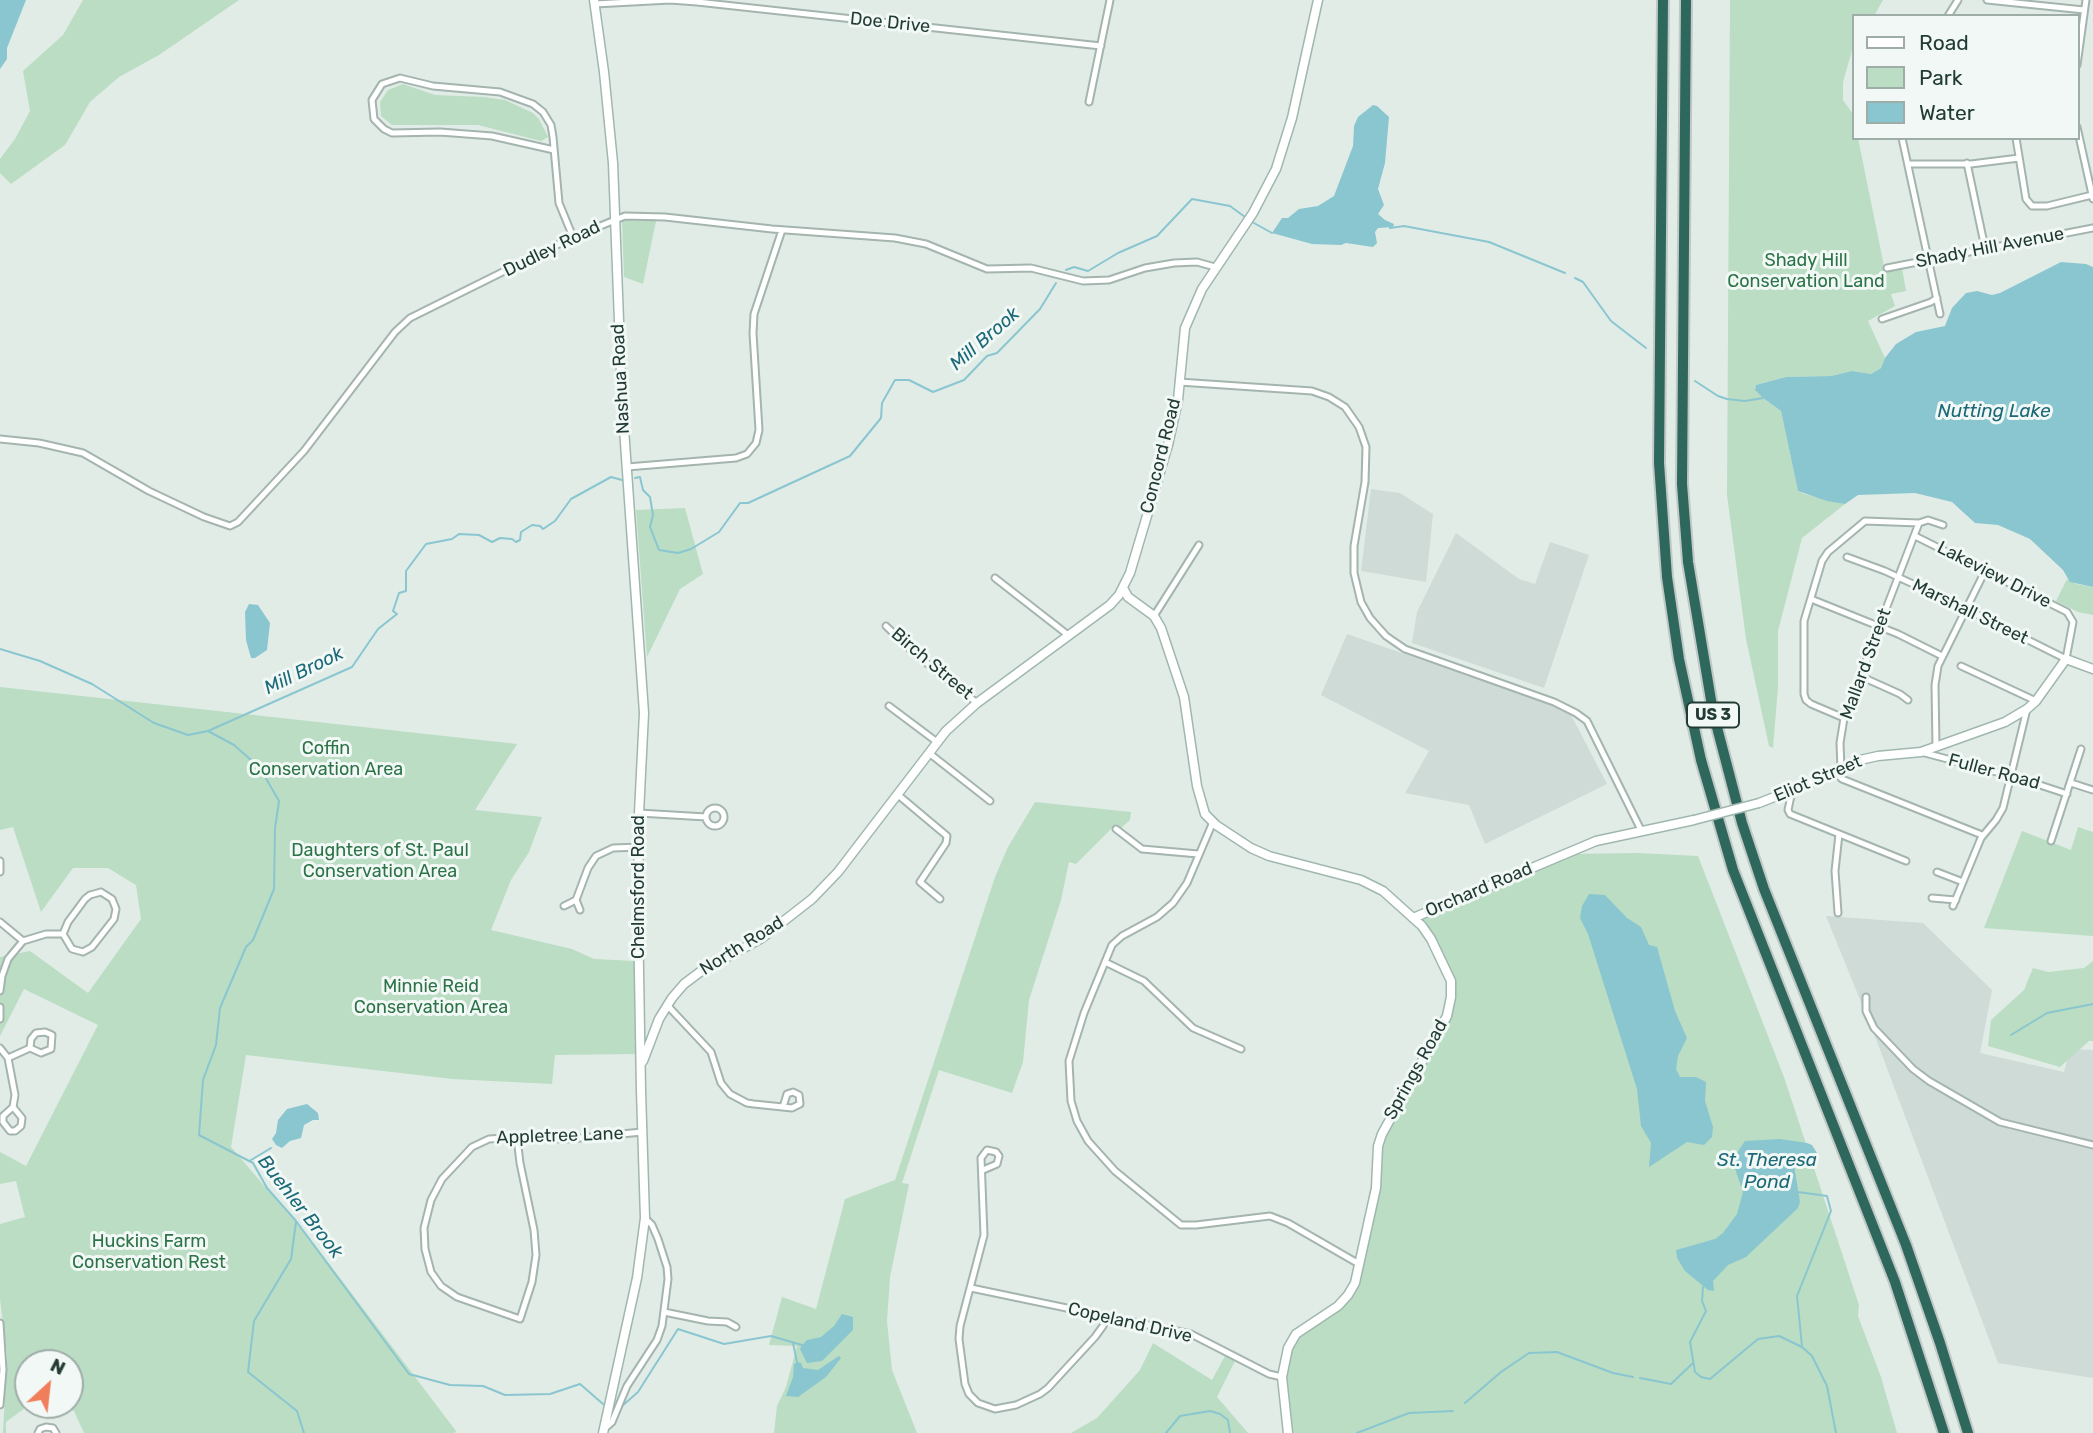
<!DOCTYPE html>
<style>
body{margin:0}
#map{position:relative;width:2093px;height:1433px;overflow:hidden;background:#e1ece7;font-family:Rubik,sans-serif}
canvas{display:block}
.legend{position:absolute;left:1852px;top:14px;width:228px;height:126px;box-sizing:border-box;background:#f2f8f5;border:2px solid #9fada8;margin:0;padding:9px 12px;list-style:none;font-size:21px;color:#223c35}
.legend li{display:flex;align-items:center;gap:14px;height:35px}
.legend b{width:35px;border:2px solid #9fada8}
.north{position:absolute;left:14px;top:1349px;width:70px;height:70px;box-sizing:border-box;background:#f2f8f5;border:2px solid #9fada8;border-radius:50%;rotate:27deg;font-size:19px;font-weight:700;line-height:28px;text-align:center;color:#223c35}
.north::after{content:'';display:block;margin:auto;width:24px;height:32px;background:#f17e5a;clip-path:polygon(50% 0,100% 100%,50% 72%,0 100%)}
</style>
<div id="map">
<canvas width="2093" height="1433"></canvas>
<ul class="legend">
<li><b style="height:9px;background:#fff"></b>Road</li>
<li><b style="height:19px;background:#baddc3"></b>Park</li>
<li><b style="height:19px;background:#8ac6d0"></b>Water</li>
</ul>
<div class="north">N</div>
</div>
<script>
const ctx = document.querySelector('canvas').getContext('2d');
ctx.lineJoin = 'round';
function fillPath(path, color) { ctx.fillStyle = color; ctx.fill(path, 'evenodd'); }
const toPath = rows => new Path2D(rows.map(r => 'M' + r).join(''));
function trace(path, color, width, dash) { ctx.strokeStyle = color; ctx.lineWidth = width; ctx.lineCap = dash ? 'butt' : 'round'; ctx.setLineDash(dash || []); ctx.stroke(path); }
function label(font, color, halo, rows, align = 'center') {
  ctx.font = font + ' Rubik,sans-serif'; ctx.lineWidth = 6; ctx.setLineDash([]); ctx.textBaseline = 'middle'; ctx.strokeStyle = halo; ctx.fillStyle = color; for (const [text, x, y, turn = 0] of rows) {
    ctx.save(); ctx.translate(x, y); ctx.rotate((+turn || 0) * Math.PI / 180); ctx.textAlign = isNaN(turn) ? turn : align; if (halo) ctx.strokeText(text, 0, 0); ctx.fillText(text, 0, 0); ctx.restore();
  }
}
fillPath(toPath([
 [1371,489,1400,493,1433,514,1426,582,1361,571],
 [1456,533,1519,579,1535,584,1550,542,1589,555,1544,688,1412,643,1417,612],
 [1347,634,1569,711,1607,784,1485,844,1469,805,1405,793,1429,751,1321,695],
 [1826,916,1923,923,1992,990,1980,1053,2064,1072,2070,1049,2093,1050,2093,1378,1998,1363,1876,1039]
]), '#cfdbd6');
fillPath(toPath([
 [83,0,239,0,159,55,119,77,90,102,65,145,11,184,0,173,0,159,15,139,30,111,23,71,63,35],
 [1730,0,1883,0,1874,16,1853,16,1853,47,1843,82,1843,100,1853,114,1853,138,1858,138,1885,271,1902,268,1906,291,1891,294,1895,306,1868,321,1885,358,1881,368,1871,374,1852,371,1831,376,1786,377,1756,385,1755,389,1763,398,1781,411,1798,491,1804,494,1845,504,1802,538,1778,631,1778,687,1773,748,1769,746,1746,639,1727,495],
 [403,84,435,95,484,97,505,100,533,113,539,119,548,137,541,141,478,125,392,125,381,116,380,102,388,90],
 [622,220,656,221,643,284,624,277],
 [685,508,703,574,680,589,647,657,636,510],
 [2067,579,2076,584,2093,587,2093,615,2078,612,2056,601],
 [0,687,517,744,475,810,542,817,529,852,511,880,491,930,572,949,594,959,634,961,635,1054,555,1055,552,1084,452,1079,246,1055,231,1147,315,1245,456,1431,455,1433,84,1433,74,1411,66,1405,70,1405,70,1363,28,1363,29,1405,6,1422,6,1433,3,1433,7,1354,0,1299,0,1224,25,1217,16,1181,0,1184,0,1152,26,1166,98,1025,24,989,0,1036,0,957,30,951,88,993,141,919,136,885,108,868,73,868,41,912,13,827,0,830],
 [1035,802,1131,812,1130,820,1121,828,1116,824,1076,864,1069,862,1061,900,1029,1000,1023,1062,1012,1093,939,1070,902,1183,909,1184,890,1277,887,1321,892,1370,917,1433,774,1433,777,1406,786,1387,797,1346,769,1345,782,1297,816,1309,845,1199,895,1180,995,877,1008,847],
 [2078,827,2093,832,2093,936,1984,928,2022,831,2071,850],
 [1638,853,1698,856,1784,1077,1859,1305,1858,1316,1881,1377,1897,1433,1288,1433,1282,1377,1296,1334,1348,1295,1367,1230,1378,1146,1447,1016,1452,989,1438,954,1413,918,1568,854],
 [2093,961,2093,1041,2089,1041,2060,1067,1988,1046,1991,1020,2024,990,2033,968,2048,972,2084,968],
 [1153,1343,1212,1380,1225,1356,1235,1361,1217,1397,1248,1433,1071,1433,1097,1418,1140,1370]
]), '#baddc3');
fillPath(toPath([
 [0,0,26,0,7,48,7,59,0,69],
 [1373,105,1377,106,1389,117,1385,163,1378,189,1384,205,1378,214,1385,220,1394,224,1393,227,1378,228,1375,232,1377,243,1373,247,1346,243,1341,245,1312,244,1272,233,1282,218,1288,218,1299,209,1318,206,1334,196,1353,146,1354,126,1358,117],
 [2061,262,2086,264,2093,267,2093,587,2070,582,2063,570,2030,539,1998,525,1975,523,1952,502,1915,493,1858,495,1845,504,1827,501,1798,491,1781,411,1763,398,1755,390,1756,385,1786,377,1831,376,1852,371,1871,374,1881,368,1885,358,1896,344,1916,332,1945,326,1952,308,1966,293,1977,291,1992,295,2000,293],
 [249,604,258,605,270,623,267,650,255,658,251,658,246,640,245,612],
 [1589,894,1605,895,1627,918,1641,927,1649,945,1657,947,1675,1011,1687,1038,1678,1056,1676,1069,1680,1077,1696,1077,1706,1082,1705,1101,1713,1127,1712,1137,1704,1145,1687,1142,1649,1167,1651,1143,1641,1126,1637,1089,1588,934,1580,918,1582,906],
 [307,1104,318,1113,319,1120,313,1120,304,1125,301,1138,290,1141,282,1148,276,1145,272,1139,276,1133,278,1120,287,1109],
 [1780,1139,1807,1143,1812,1145,1817,1153,1797,1161,1794,1165,1800,1202,1798,1208,1746,1257,1728,1265,1713,1281,1714,1291,1708,1290,1685,1271,1677,1258,1676,1250,1715,1239,1723,1233,1737,1214,1743,1192,1732,1160,1745,1141],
 [842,1314,853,1317,853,1330,822,1361,807,1363,800,1349,802,1345,807,1340,821,1337,834,1326],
 [839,1356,841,1358,826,1377,798,1397,786,1396,793,1377,794,1364,797,1362,801,1363,803,1368,818,1370]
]), '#8ac6d0');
trace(toPath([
 [1254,223,1272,233],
 [1390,228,1404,226,1489,242,1565,273],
 [1066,270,1074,267,1088,271,1118,253,1157,236,1192,199,1230,206,1245,217],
 [1575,278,1583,282,1611,321,1646,348],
 [1695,381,1718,396,1727,399,1745,401,1763,398],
 [635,478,640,477,643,490,650,497,653,515,650,527,659,550,678,553,691,549,719,532,740,503,748,503,850,456,881,418,882,403,895,380,909,380,933,392,964,380,987,356,997,353,1040,309,1056,283],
 [0,649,40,661,92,684,154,723,188,735,208,731,352,667,378,629,397,614,393,611,399,593,406,591,406,571,426,544,452,539,459,534,479,535,492,542,500,538,512,539,516,542,520,540,521,532,532,525,540,526,543,529,555,521,571,499,611,477,622,480],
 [208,731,234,745,260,768,279,801,275,828,274,889,253,940,246,947,220,1008,216,1045,203,1080,199,1135,253,1163,267,1188,296,1221,409,1374,450,1385,483,1386,505,1395,550,1394,580,1384,603,1404],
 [2011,1035,2047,1013,2093,1004],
 [251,1160,271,1148],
 [1798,1192,1827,1196,1831,1211,1797,1296,1802,1346],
 [296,1222,291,1259,254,1321,248,1372,297,1411,304,1433],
 [1703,1287,1702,1301,1706,1311,1690,1342,1695,1372,1701,1377,1710,1379,1758,1339,1779,1336,1802,1347,1812,1356,1827,1386,1836,1433],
 [793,1343,797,1362],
 [1640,1378,1671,1384,1693,1363],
 [1465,1403,1501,1372,1529,1353,1557,1352,1613,1373,1633,1377],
 [621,1407,638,1392,678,1329,724,1344,771,1336,802,1345],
 [1166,1433,1180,1416,1210,1411,1220,1414,1228,1420,1230,1433],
 [1357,1433,1409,1413,1453,1411]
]), '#8ac6d0', 2);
const street = toPath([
 [1987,0,2084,10],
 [595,4,670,0,697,2,1101,46],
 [1948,16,1958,0],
 [2077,65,2086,0],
 [1089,102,1110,0],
 [2077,127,2093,199],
 [1902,138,1940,314],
 [2016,138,2026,199,2032,206,2047,206,2092,195],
 [554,150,492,136,440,132,392,133,384,129,374,119,372,100,382,84,400,78,433,86,500,92,533,104,543,112,551,125,553,137,559,203,573,237],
 [1967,163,1985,248],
 [1909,164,1971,164,2019,158],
 [1887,268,2093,228],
 [1882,319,1931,302,1937,298],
 [1179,382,1312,391,1329,397,1345,407,1359,427,1366,447,1365,482,1354,546,1354,573,1361,602,1370,618,1386,636,1405,649,1554,702,1576,713,1587,721,1642,832],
 [0,439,39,443,83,453,149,491,204,517,230,526,238,522,304,451,395,332,410,318,573,237,625,216,665,217,772,229,895,238,926,244,987,269,1031,268,1083,281,1109,280,1145,268,1174,263,1197,262,1215,267],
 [627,467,736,458,747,454,756,443,759,430,753,333,754,314,782,230],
 [1847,557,1885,571,1956,604,2066,659,2073,622,2067,612,1915,536],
 [995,578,1068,635],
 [1811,599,1898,634,1942,656],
 [1154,616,1199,545],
 [886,626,914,653,977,703],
 [1961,666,2036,701],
 [1860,676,1900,694,1908,700],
 [889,706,937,742],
 [1844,718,1811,704,1806,700,1804,694,1804,621,1822,561,1828,552,1865,521,1919,523,1928,520,1943,525],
 [1936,746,1935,685,1938,666,1985,571],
 [1921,752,2019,778,2067,794],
 [929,753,990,801],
 [1841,769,1840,743,1844,718,1919,523],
 [1835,772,1842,779,1982,835],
 [2071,783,2093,790],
 [1792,791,1788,810,1790,814,1906,861],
 [897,794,947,836,946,843,920,882,940,899],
 '706 817a9 9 0 1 1 18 0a9 9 0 1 1-18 0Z',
 [639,813,706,817],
 [1213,822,1187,883,1173,903,1157,917,1122,936,1112,945,1084,1013,1069,1061,1071,1101,1077,1121,1088,1141,1115,1171,1181,1225,1196,1225,1270,1216,1288,1223,1359,1264],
 [1116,829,1142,849,1198,854],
 [2051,841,2081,749],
 [0,861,0,872],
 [1937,872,1963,882],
 [101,892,112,899,116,909,114,919,92,947,83,952,72,949,63,934,68,922,85,899,90,895,101,892],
 [1932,898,1956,900],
 [576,900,580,910],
 [564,906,576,900,588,868,596,856,613,848,639,847],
 [1953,906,1981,838,1996,820,2003,808,2027,709],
 [1838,913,1835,871,1839,834],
 [0,922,23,941],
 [1105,962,1144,981,1193,1028,1241,1049],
 [0,991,2,976,8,959,23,941,46,934,63,934],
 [1866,997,1866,1011,1874,1028,1913,1069,1929,1081,2000,1122,2093,1145],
 [667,1005,711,1052,721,1083,730,1094,747,1103,754,1104,792,1108,800,1104,799,1095,793,1092,787,1094,783,1107],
 [0,1007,0,1019],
 [0,1048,8,1058,15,1095,13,1107,3,1116,3,1122,10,1131,15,1131,21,1126,22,1118,13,1107],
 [8,1058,30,1048,31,1039,36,1033,45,1032,52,1035,51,1049,41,1053,30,1048],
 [517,1138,520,1163,534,1230,536,1255,532,1282,520,1319,457,1297,441,1286,431,1272,425,1249,424,1228,431,1200,442,1179,472,1147,489,1139,505,1138,517,1138,566,1139,580,1138,642,1132],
 [983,1170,997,1164,999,1156,996,1152,987,1150,981,1158,984,1235,960,1326,959,1339,965,1384,969,1394,978,1403,995,1409,1016,1405,1040,1394,1048,1388,1095,1337,1103,1326,1106,1316],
 [971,1288,1191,1334,1269,1374,1282,1377],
 [664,1312,708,1321,727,1322,736,1327],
 [0,1323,3,1370,0,1405],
 [604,1429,612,1422,627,1386,657,1340,662,1326,668,1279,667,1267,658,1239,652,1225,645,1218],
 [38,1433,40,1429,46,1427,53,1428,56,1433]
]);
const secondary = toPath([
 [594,0,604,72,613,163,622,400,644,713,639,813,638,912,641,1091,645,1218,637,1278,603,1433],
 [1123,588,1128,597,1154,616,1161,628,1184,697,1197,786,1205,814,1216,825,1251,848,1269,856,1361,880,1383,891,1422,926,1431,939,1451,981,1451,997,1447,1016,1382,1134,1378,1146,1376,1188,1355,1283,1348,1295,1338,1306,1296,1334,1288,1348,1282,1377,1288,1433],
 [1759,803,1818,780,1860,760,1878,756,1921,752,2005,722,2027,709,2036,701,2066,659,2093,669],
 [1413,918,1596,841,1694,820],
 [643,1061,659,1019,672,998,684,984,700,972,762,938,812,899,838,872,946,731,977,703,1110,605,1119,595,1130,573,1168,445,1178,400,1185,328,1202,289,1253,213,1276,169,1292,118,1318,0]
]);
const highway = toPath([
 [1663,0,1659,463,1667,577,1679,659,1701,760,1733,870,1895,1282,1944,1433],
 [1686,0,1682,484,1688,562,1713,712,1742,823,1764,889,1906,1245,1940,1343,1968,1433]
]);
trace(street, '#a4b4ae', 9);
trace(secondary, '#a0b7af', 11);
trace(highway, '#c1c8c6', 14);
trace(street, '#fff', 5);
trace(secondary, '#fff', 8);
trace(highway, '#2e685c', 10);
const secondaryBridge = toPath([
 [1694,820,1759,803]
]);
trace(secondaryBridge, '#a0b7af', 11, []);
trace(secondaryBridge, '#fff', 8);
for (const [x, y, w] of [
 [1713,715,52]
]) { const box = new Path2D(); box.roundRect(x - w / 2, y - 12.5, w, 25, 5); ctx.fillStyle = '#f2f8f5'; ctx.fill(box); trace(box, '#223c35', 2); }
label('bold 16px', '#223c35', null, [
 ["US 3",1713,715]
]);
label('18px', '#223c35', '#f2f8f5', [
 ["Doe Drive",890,23,6],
 ["Shady Hill Avenue",1990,248,-11],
 ["Dudley Road",552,249,-26],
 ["Nashua Road",621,379,-93],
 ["Concord Road",1161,456,-76],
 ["Lakeview Drive",1994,575,27],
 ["Marshall Street",1970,612,26],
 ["Birch Street",932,664,40],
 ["Mallard Street",1866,664,-70],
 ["Fuller Road",1994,772,15],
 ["Eliot Street",1818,779,-23],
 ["Chelmsford Road",639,887,-90],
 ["Orchard Road",1479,890,-23],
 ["North Road",742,946,-32],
 ["Springs Road",1416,1070,-61],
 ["Appletree Lane",560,1136,-2],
 ["Copeland Drive",1130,1323,13]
]);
label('18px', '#2c7347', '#f2f8f5', [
 ["Shady Hill",1806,261],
 ["Conservation Land",1806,282],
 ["Coffin",326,749],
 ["Conservation Area",326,770],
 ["Daughters of St. Paul",380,851],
 ["Conservation Area",380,872],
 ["Minnie Reid",431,987],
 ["Conservation Area",431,1008],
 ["Huckins Farm",149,1242],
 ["Conservation Rest",149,1263]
]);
label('italic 19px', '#1c6978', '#f2f8f5', [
 ["Mill Brook",985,339,-41],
 ["Nutting Lake",1994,412],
 ["Mill Brook",304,671,-26],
 ["St. Theresa",1767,1161],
 ["Pond",1767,1183],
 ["Buehler Brook",300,1207,52]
]);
</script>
